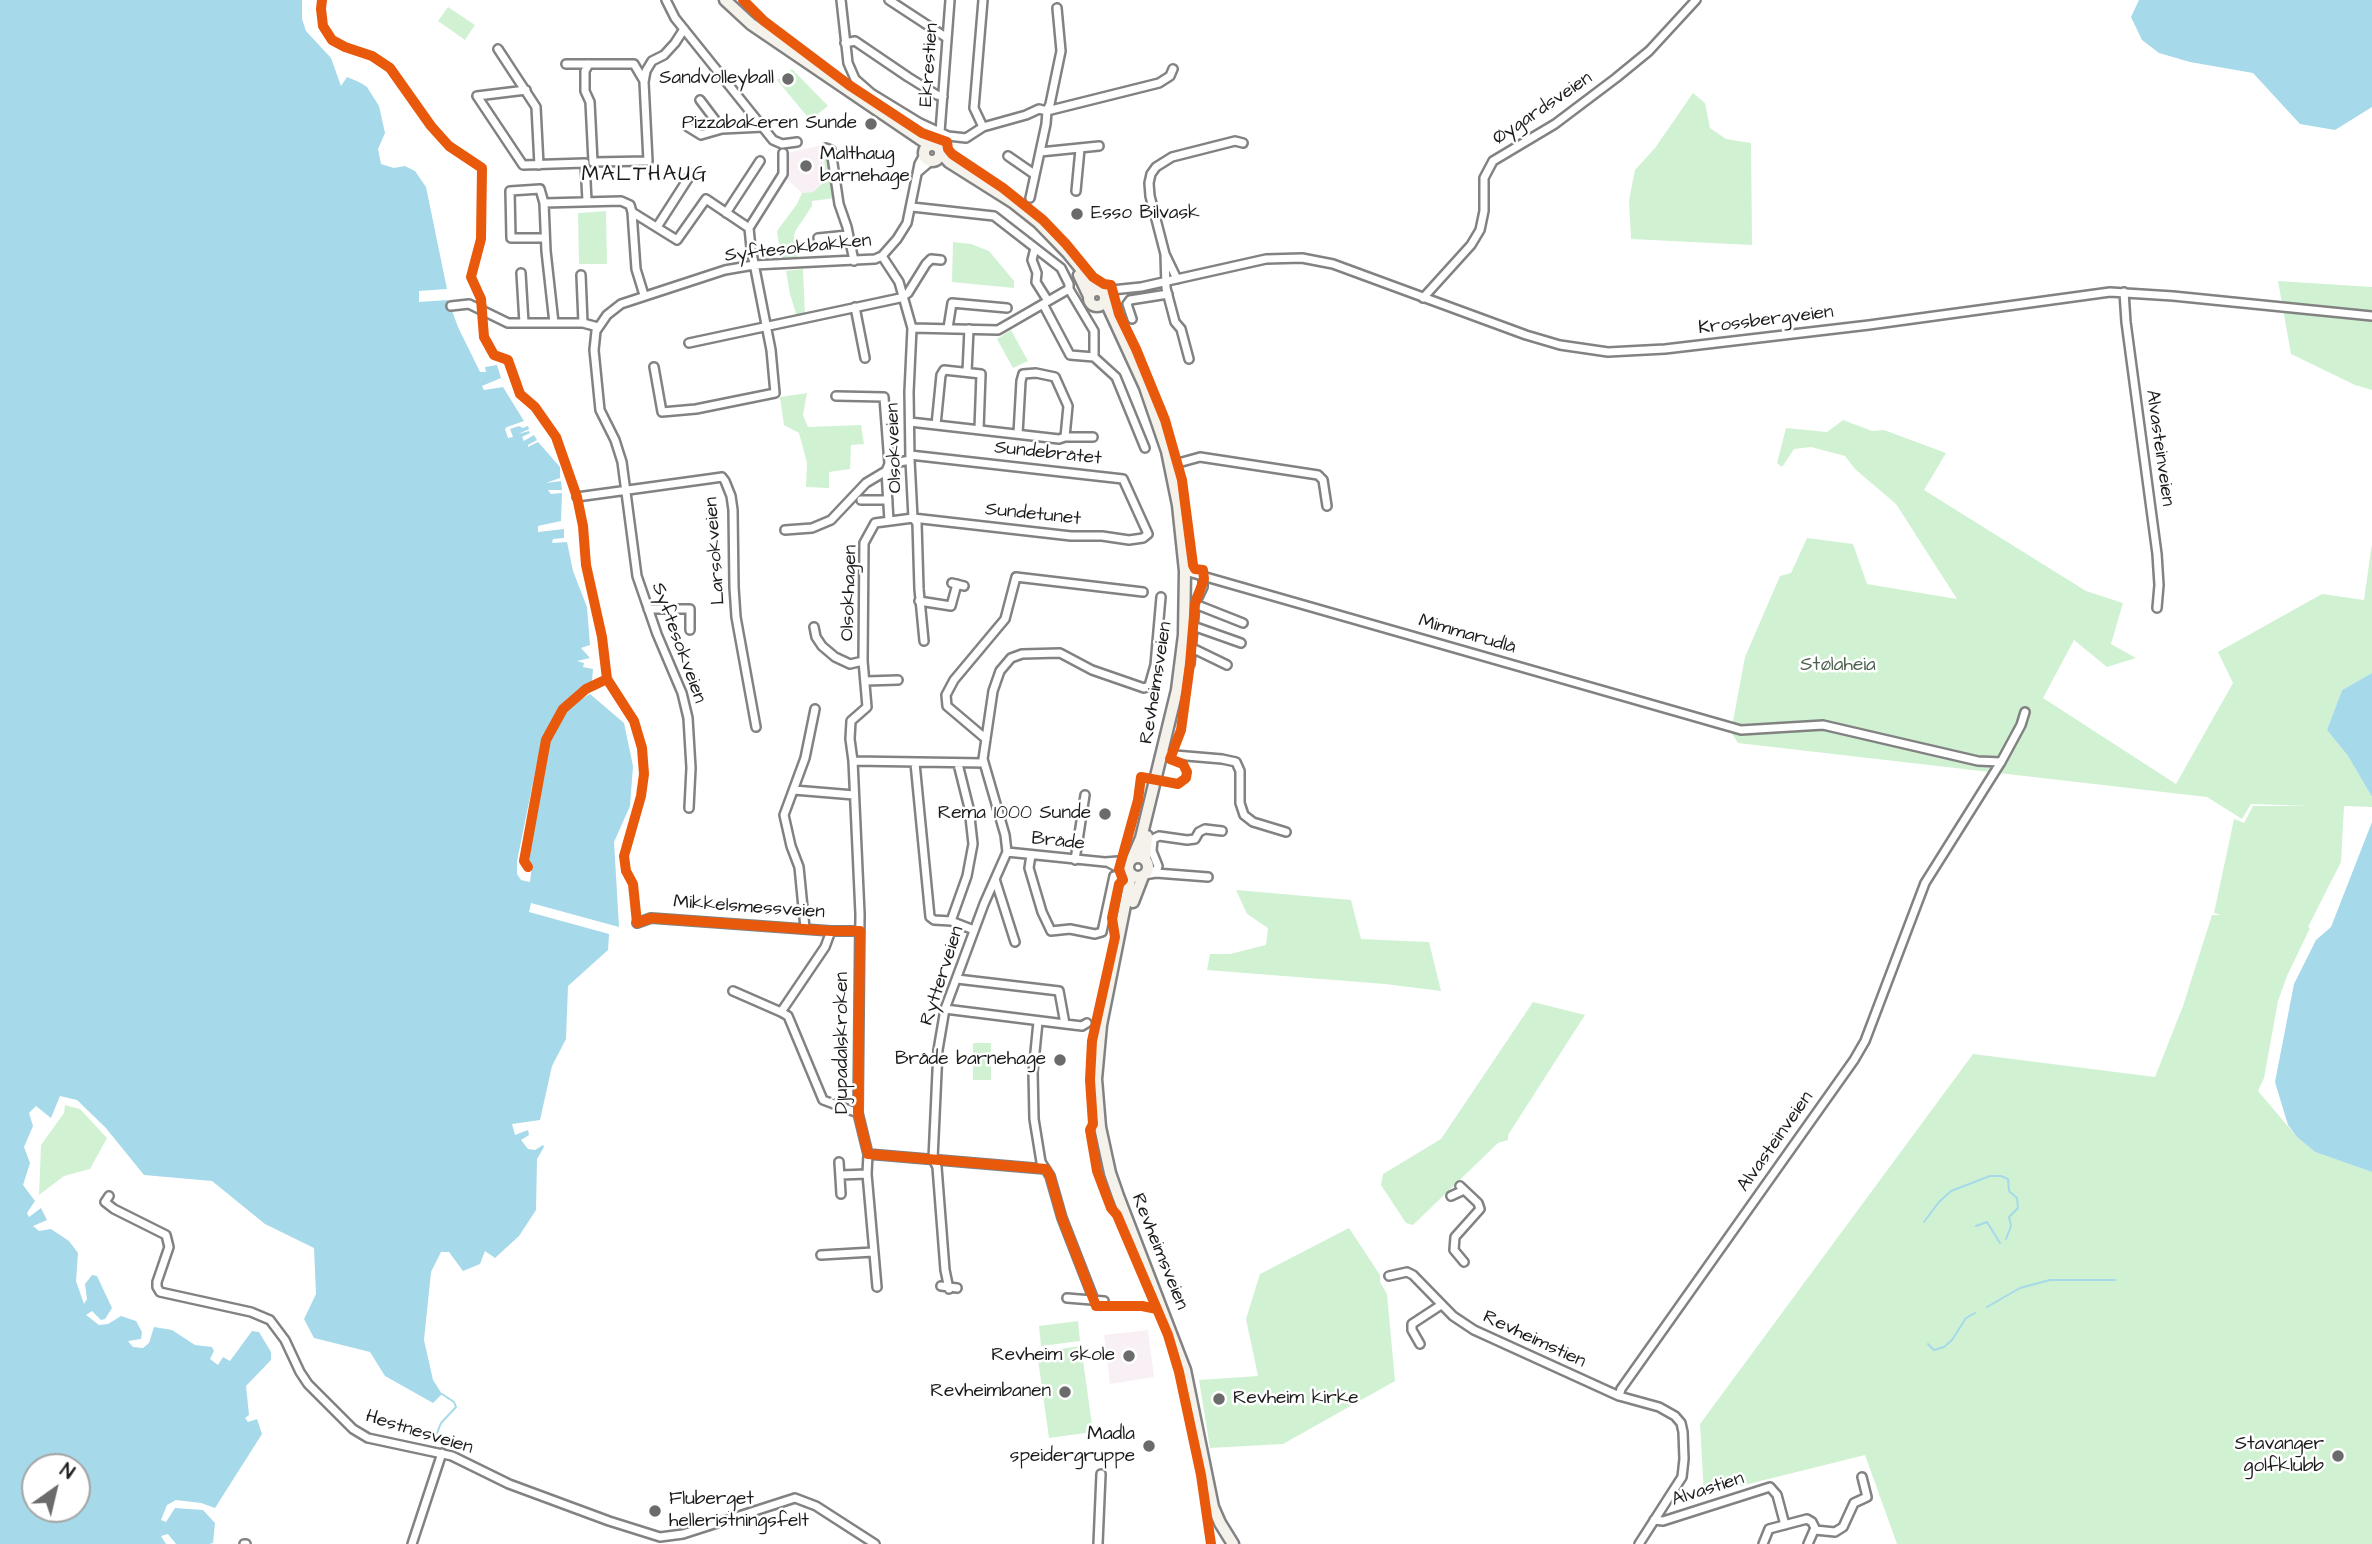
<!DOCTYPE html>
<meta charset="utf-8">
<style>
body{margin:0}
#map{position:relative;width:2372px;height:1544px;overflow:hidden;background:#fff;font-family:"Architects Daughter",sans-serif}
canvas{display:block}
.north{position:absolute;left:21px;top:1453px;width:70px;height:70px;box-sizing:border-box;background:#fff;border:2px solid #a4a4a4;border-radius:50%;rotate:34deg;font-size:19px;font-weight:700;line-height:28px;text-align:center;color:#1c1c1c}
.north::after{content:'';display:block;margin:auto;width:24px;height:32px;background:#6b6b6b;clip-path:polygon(50% 0,100% 100%,50% 72%,0 100%)}
</style>
<div id="map">
<canvas width="2372" height="1544"></canvas>
<div class="north">N</div>
</div>
<script>
const ctx = document.querySelector('canvas').getContext('2d');
ctx.lineJoin = 'round';
function fillPath(path, color) { ctx.fillStyle = color; ctx.fill(path, 'evenodd'); }
const toPath = rows => new Path2D(rows.map(r => 'M' + r).join(''));
function trace(path, color, width, dash) { ctx.strokeStyle = color; ctx.lineWidth = width; ctx.lineCap = dash ? 'butt' : 'round'; ctx.setLineDash(dash || []); ctx.stroke(path); }
function label(font, color, halo, rows, align = 'center') {
  ctx.font = font + ' "Architects Daughter",sans-serif'; ctx.lineWidth = 5; ctx.setLineDash([]); ctx.textBaseline = 'middle'; ctx.strokeStyle = halo; ctx.fillStyle = color; for (const [text, x, y, turn = 0] of rows) {
    ctx.save(); ctx.translate(x, y); ctx.rotate((+turn || 0) * Math.PI / 180); ctx.textAlign = isNaN(turn) ? turn : align; if (halo) ctx.strokeText(text, 0, 0); ctx.fillText(text, 0, 0); ctx.restore();
  }
}
fillPath(toPath([
 [822,145,827,178,813,192,802,193,785,177,787,153],
 [1148,1330,1154,1377,1110,1384,1104,1335]
]), '#f8f0f4');
fillPath(toPath([
 [448,7,475,25,465,40,438,21],
 [792,69,828,106,810,120,777,80],
 [1693,93,1705,103,1710,128,1726,139,1751,143,1752,245,1631,239,1629,200,1635,170,1655,148],
 [829,152,836,198,812,201,812,206,796,230,794,236,797,257,781,258,777,231,797,204,802,193,813,192,826,180,824,156],
 [606,211,607,264,579,264,578,213],
 [953,242,971,244,989,251,1014,281,1014,288,952,282],
 [803,269,805,316,797,317,790,294,786,271],
 [2278,281,2372,287,2372,390,2355,385,2291,354],
 [1011,330,1028,361,1013,368,997,339],
 [807,393,803,415,808,427,861,425,864,444,851,445,850,469,829,472,829,488,806,487,807,463,799,433,784,425,780,397],
 [1843,420,1872,431,1884,430,1946,453,1924,490,2086,591,2123,603,2111,644,2136,658,2107,667,2074,640,2043,698,2176,784,2233,683,2218,652,2322,594,2364,600,2372,543,2372,673,2342,690,2327,730,2348,756,2372,797,2372,807,2344,806,2341,862,2308,927,2310,928,2287,976,2278,1001,2264,1078,2258,1091,2297,1137,2315,1152,2372,1172,2372,1544,1897,1544,1865,1455,1704,1495,1700,1424,1973,1054,2155,1077,2183,1006,2212,915,2221,915,2214,913,2234,819,2244,823,2253,806,2309,806,2251,804,2242,819,2207,797,1738,743,1731,732,1745,657,1780,576,1791,573,1807,538,1853,544,1867,584,1957,599,1896,504,1855,469,1845,456,1811,447,1794,449,1782,467,1777,463,1786,428,1827,432],
 [1236,890,1351,900,1361,939,1429,942,1441,991,1385,984,1207,970,1210,954,1230,954,1266,945,1268,928,1247,914],
 [1533,1002,1585,1015,1508,1135,1508,1140,1498,1143,1413,1225,1406,1223,1381,1185,1383,1174,1441,1139],
 [973,1043,991,1043,991,1080,973,1080],
 [65,1105,80,1109,107,1138,90,1169,64,1176,39,1195,41,1145,64,1113],
 [1349,1228,1380,1275,1380,1282,1387,1294,1395,1381,1283,1444,1210,1448,1199,1380,1258,1376,1246,1319,1260,1274],
 [1078,1321,1080,1341,1041,1346,1039,1326],
 [1081,1346,1093,1432,1049,1438,1037,1352]
]), '#d0f2d3');
fillPath(toPath([
 [0,0,302,0,302,19,306,31,331,58,341,86,347,77,359,82,367,87,379,106,385,133,378,149,381,164,394,168,405,166,415,171,426,187,447,289,419,291,419,302,448,300,458,327,480,372,486,372,485,367,497,365,501,378,482,386,484,390,503,387,524,421,507,427,505,429,508,438,513,437,510,429,519,426,523,428,528,426,529,429,518,434,529,431,530,433,522,437,524,441,534,435,537,440,528,445,528,447,538,442,560,467,560,478,546,483,561,481,562,490,548,490,551,494,562,493,561,521,538,526,538,532,564,529,564,538,553,539,552,543,567,542,573,571,587,607,590,645,581,648,590,658,577,661,584,663,583,667,593,669,592,681,574,694,561,707,540,748,517,861,517,874,521,880,530,882,532,866,529,860,545,756,550,741,569,707,590,694,624,723,633,766,630,806,614,842,619,927,531,903,529,912,609,934,608,950,568,986,566,1039,552,1066,540,1120,512,1124,515,1135,528,1130,529,1135,521,1140,528,1149,535,1150,543,1145,544,1147,537,1159,536,1210,519,1236,495,1258,485,1251,480,1264,463,1271,449,1252,441,1252,431,1272,424,1340,433,1380,442,1394,433,1403,385,1376,370,1352,314,1338,304,1319,316,1294,314,1248,265,1224,212,1181,144,1175,105,1127,77,1100,60,1096,51,1118,36,1106,29,1113,33,1126,24,1147,30,1163,23,1185,35,1201,27,1213,29,1217,41,1208,47,1220,33,1226,39,1231,51,1229,69,1241,78,1253,76,1281,84,1304,87,1299,85,1284,92,1275,97,1276,112,1308,105,1319,101,1320,92,1311,86,1315,99,1325,108,1324,121,1316,136,1321,142,1332,141,1339,128,1341,133,1347,143,1348,149,1343,154,1327,172,1330,195,1345,212,1347,214,1351,210,1359,218,1365,223,1357,230,1361,252,1331,259,1332,271,1352,271,1360,246,1386,249,1415,245,1418,248,1422,257,1419,262,1434,215,1508,201,1503,176,1500,167,1505,161,1520,166,1522,175,1508,203,1510,215,1523,213,1543,209,1544,176,1544,168,1534,161,1536,166,1544,0,1544],
 [35,1467,77,1467,77,1509,35,1509],
 [2139,0,2372,0,2372,107,2335,130,2300,124,2253,73,2190,62,2159,53,2142,40,2131,17],
 [2372,673,2372,797,2348,756,2327,730,2342,690],
 [2372,822,2372,1172,2315,1152,2297,1137,2288,1125,2275,1082,2294,984,2316,940,2331,927]
]), '#a6d9e9');
trace(toPath([
 [1924,1222,1939,1202,1951,1191,1990,1176,2001,1176,2008,1179,2009,1191,2017,1198,2018,1208,2009,1217,2011,1226,2006,1239],
 [1976,1226,1987,1222,2000,1243],
 [1987,1307,2020,1288,2050,1280,2115,1280],
 [1928,1344,1934,1350,1944,1347,1952,1340,1966,1318,1975,1313],
 [435,1438,441,1423,456,1407,454,1402,442,1394]
]), '#a6d9e9', 2);
const minor = toPath([
 [666,0,675,18,773,140,782,144,797,142],
 [841,0,848,63,855,79,871,93,920,123,948,136,966,138,983,127,1026,115,1039,109,1047,111,1046,124,1030,198],
 [889,0,947,38],
 [983,0,974,108,983,127],
 [845,43,855,41,908,77,937,95,943,97],
 [498,49,536,107,539,165],
 [566,64,634,64,644,81],
 [589,64,585,71,585,91,590,102,593,162,648,161,644,82,646,71,652,61,664,55,675,43,684,29],
 [526,90,477,96,523,165,585,163,587,201],
 [700,100,722,129,764,127],
 [1047,111,1159,83,1170,76,1173,69],
 [1047,111,1050,104,1061,51,1057,8],
 [688,127,701,135,722,129],
 [826,148,831,150,839,204,847,227,854,261],
 [939,149,942,140,940,132,950,0],
 [1040,152,1099,146],
 [1008,156,1034,174],
 [918,172,932,160],
 [1076,191,1080,149],
 [544,203,621,201,630,205,632,212,636,269,644,295],
 [912,207,994,216,1061,268,1069,284,1069,289,1094,331,1094,357,1116,377,1145,448],
 [632,212,677,240,706,199,749,228],
 [726,213,760,161],
 [657,227,691,174],
 [545,238,511,238,510,191,540,189,544,203,546,251,554,323],
 [818,238,848,235],
 [1035,248,1032,260,1037,273,1036,282,1048,301],
 [1165,254,1166,288,1175,322,1181,329,1189,359],
 [882,256,899,282,912,328,909,392,910,460,913,518,917,523,919,589,924,641],
 [521,273,524,323],
 [581,275,583,323],
 [1177,279,1165,254,1150,196,1149,183,1151,174,1156,167,1172,157,1235,141,1243,143],
 [1102,291,1141,287,1266,259,1302,258,1333,264,1526,335,1560,345,1608,352,1665,349,1869,325,2110,292,2173,296,2372,316],
 [2124,292,2126,322,2157,554,2159,585,2157,608],
 [1423,298,1471,245,1480,230,1484,211,1484,178,1493,161,1555,124,1616,78,1649,51,1696,0],
 [1043,304,1070,355,1094,357],
 [451,306,469,304,508,323,583,323,598,327],
 [855,307,865,358],
 [1132,319,1127,304,1130,300,1168,294],
 [912,328,998,330,1069,289],
 [948,328,952,303,1007,308],
 [689,343,900,298,908,293,926,264,931,259,941,260],
 [654,367,662,412,696,409,775,393,771,350,751,248,749,228,783,174,783,153],
 [967,372,969,329],
 [836,396,884,397,889,464],
 [910,422,1059,439,1065,437,1093,437],
 [936,425,941,375,944,370,981,374,979,429],
 [1018,434,1021,381,1023,374,1036,373,1055,377,1068,406,1065,437],
 [1171,465,1200,457,1318,475,1323,480,1327,506],
 [886,471,889,521],
 [577,497,708,479,722,477,725,481,731,496,733,510,734,587,736,617,756,727],
 [861,500,888,500],
 [785,530,812,528,831,520,866,483,886,471,889,464,910,460],
 [1185,571,1741,730,1823,725,1978,761,2001,762],
 [952,583,964,586],
 [919,601,951,606,957,584],
 [1195,604,1243,623],
 [648,609,690,609,690,630],
 [1193,626,1241,643],
 [814,627,816,637,822,646,835,657,850,664,863,661],
 [1192,648,1227,665],
 [1190,664,1195,604,1203,587,1203,575],
 [866,681,898,680],
 [986,739,947,706,946,695,954,680,1005,619,1016,577,1143,592],
 [1163,754,1222,759,1236,762,1240,771,1240,803,1244,815,1253,822,1286,832],
 [853,761,984,763],
 [915,763,930,917,934,920,951,921,967,876,973,844,969,808,958,764],
 [794,790,854,795],
 [689,808,691,768,688,718,682,693,657,634,637,576,622,462,615,440,600,410,594,350,596,331,607,315,621,304,725,270,754,265,875,259,882,256,897,239,907,223,919,164,924,155],
 [1007,852,1005,835,983,759,993,691,1000,671,1011,658,1022,654,1060,653,1092,670,1144,688,1149,686,1155,665,1161,597],
 [1007,852,1105,862,1131,860],
 [1031,855,1029,868,1042,912,1051,931,1070,929,1095,934,1102,932,1114,876],
 [1075,860,1085,795],
 [1109,863,1129,873],
 [1144,875,1156,873,1148,868],
 [1208,877,1156,873,1158,866,1152,851,1153,839,1159,836,1187,840,1195,839,1199,832,1205,829,1222,831],
 [995,879,1015,942],
 [951,921,974,930],
 [637,923,651,918,831,931,860,931],
 [805,928,799,867,791,846,784,815,805,758,815,709],
 [831,931,825,947,781,1012,788,1016,823,1100,858,1113],
 [957,979,1059,991,1065,1024],
 [733,991,781,1012],
 [945,1009,1065,1024,1082,1026,1087,1023],
 [1038,1022,1033,1072,1034,1119,1041,1162,1050,1176,1062,1218,1094,1300],
 [868,1154,1045,1169],
 [839,1162,841,1194],
 [840,1175,867,1174],
 [1460,1186,1478,1203,1480,1209,1455,1237,1454,1250,1464,1262],
 [109,1196,105,1202,114,1209,166,1235,169,1247,157,1282,157,1287,160,1292,251,1312,270,1320,285,1340,300,1372,308,1384,353,1429,368,1438,452,1456,509,1484,609,1521,660,1537,683,1534,795,1498,816,1506,875,1544],
 [1451,1196,1464,1190],
 [821,1255,873,1252],
 [1389,1276,1407,1272,1413,1275,1453,1316,1474,1330,1619,1396],
 [941,1286,957,1288],
 [877,1287,867,1174,868,1154,858,1113,860,914,853,761,850,739,851,721,867,707,863,661,864,543,875,523,913,518,1071,536,1102,536,1129,540,1143,538,1148,534,1123,479,910,455],
 [949,1289,945,1270,937,1167,933,1159,938,1050,945,1009,984,904,1007,852],
 [1067,1298,1104,1301],
 [1420,1344,1412,1330,1412,1324,1441,1305],
 [1654,1520,1663,1521,1770,1487,1777,1495,1785,1525],
 [1815,1530,1835,1532,1843,1527,1854,1503,1867,1497,1862,1477],
 [244,1544,246,1544],
 [412,1544,442,1453],
 [1098,1544,1101,1474],
 [1639,1544,1682,1477,1684,1459,1683,1432,1681,1423,1675,1416,1659,1407,1619,1396,1621,1389,1854,1060,1865,1041,1925,883,2001,762,2021,725,2025,712],
 [1763,1544,1769,1529,1807,1519,1812,1522,1815,1528,1808,1544]
]);
const major = toPath([
 [725,0,751,24,929,145],
 '924 153a8 8 0 1 1 16 0a8 8 0 1 1-16 0Z',
 [940,152,949,162,1014,203,1038,222,1068,253,1098,290],
 [1079,275,1089,296],
 '1089 298a8 8 0 1 1 16 0a8 8 0 1 1-16 0Z',
 [1105,300,1145,387,1167,451,1178,505,1185,571,1184,635,1177,690,1141,838,1132,859],
 '1128 867a10 10 0 1 1 20 0a10 10 0 1 1-20 0Z',
 [1145,860,1147,836],
 [1131,875,1101,1025,1096,1079,1100,1127,1110,1173,1118,1196,1185,1370,1213,1507,1220,1523,1233,1544],
 [1133,902,1143,876]
]);
trace(minor, '#828282', 12);
trace(major, '#828282', 15);
trace(minor, '#fff', 7);
trace(major, '#f5f1eb', 10);
trace(toPath([
 [322,0,321,9,323,26,332,40,345,47,372,56,390,68,431,126,449,146,482,168,481,239,471,277,481,299,484,337,494,355,508,360,520,394,535,407,556,437,577,497,583,526,586,565,602,637,607,679,586,689,563,709,546,740,524,861,528,867],
 [743,0,764,21,849,85,922,133,947,142,948,149,952,154,1003,188,1043,220,1066,244,1093,277,1104,284,1111,285,1119,314,1136,349,1165,420,1182,480,1193,565,1195,569,1203,570,1204,579,1195,604,1190,664,1181,730,1170,759,1183,764,1187,772,1186,778,1178,784,1141,777,1138,800,1119,869,1123,880,1119,884,1112,918,1115,937,1092,1041,1090,1080,1093,1124,1090,1130,1097,1171,1111,1208,1117,1215,1168,1335,1179,1372,1201,1475,1211,1544],
 [607,679,634,721,642,748,644,774,641,796,624,856,626,871,633,884,637,923,651,918,831,931,860,931,858,1113,868,1154,1046,1169,1050,1176,1062,1218,1096,1306,1142,1306,1157,1309]
]), '#e8590c', 10);
for (const [x, y, r, color] of [
 [788,79,7,"#6b6b6b"],
 [871,124,7,"#6b6b6b"],
 [806,166,7,"#6b6b6b"],
 [1077,214,7,"#6b6b6b"],
 [1105,814,7,"#6b6b6b"],
 [1060,1060,7,"#6b6b6b"],
 [1129,1356,7,"#6b6b6b"],
 [1065,1392,7,"#6b6b6b"],
 [1219,1399,7,"#6b6b6b"],
 [1149,1446,7,"#6b6b6b"],
 [2338,1456,7,"#6b6b6b"],
 [655,1511,7,"#6b6b6b"]
]) { const dot = new Path2D(); dot.arc(x, y, r, 0, 2 * Math.PI); ctx.fillStyle = color; ctx.fill(dot); trace(dot, '#fff', 2.5); }
label('19px', '#1c1c1c', '#fff', [
 ["Ekrestien",930,65,-86],
 ["Øygardsveien",1543,109,-34],
 ["Syftesokbakken",798,249,-6],
 ["Krossbergveien",1766,321,-7],
 ["Olsokveien",895,448,-92],
 ["Alvasteinveien",2159,448,82],
 ["Sundebråtet",1048,454,6],
 ["Sundetunet",1033,515,6],
 ["Larsokveien",716,551,-94],
 ["Olsokhagen",850,593,-88],
 ["Mimmarudlå",1467,635,16],
 ["Syftesokveien",678,643,70],
 ["Revheimsveien",1157,683,-81],
 ["Bråde",1058,842,6],
 ["Mikkelsmessveien",749,908,4],
 ["Rytterveien",943,976,-72],
 ["Djupadalskroken",843,1043,-90],
 ["Alvasteinveien",1776,1142,-55],
 ["Revheimsveien",1159,1252,68],
 ["Revheimstien",1534,1340,25],
 ["Hestnesveien",419,1433,17],
 ["Alvastien",1708,1490,-18]
]);
label('19px', '#1c1c1c', '#fff', [
 ["Sandvolleyball",774,79],
 ["Pizzabakeren Sunde",857,124],
 ["Malthaug",820,155,"left"],
 ["barnehage",820,177,"left"],
 ["Esso Bilvask",1091,214,"left"],
 ["Rema 1000 Sunde",1091,814],
 ["Bråde barnehage",1046,1060],
 ["Revheim skole",1115,1356],
 ["Revheimbanen",1051,1392],
 ["Revheim kirke",1233,1399,"left"],
 ["Madla",1135,1435],
 ["speidergruppe",1135,1457],
 ["Stavanger",2324,1445],
 ["golfklubb",2324,1467],
 ["Fluberget",669,1500,"left"],
 ["helleristningsfelt",669,1522,"left"]
], 'right');
label('19px', '#4d634f', '#fff', [
 ["Stølaheia",1838,666]
]);
ctx.letterSpacing = '2px';
label('21px', '#1c1c1c', '#fff', [
 ["MALTHAUG",645,176]
]);
ctx.letterSpacing = '0px';
</script>
